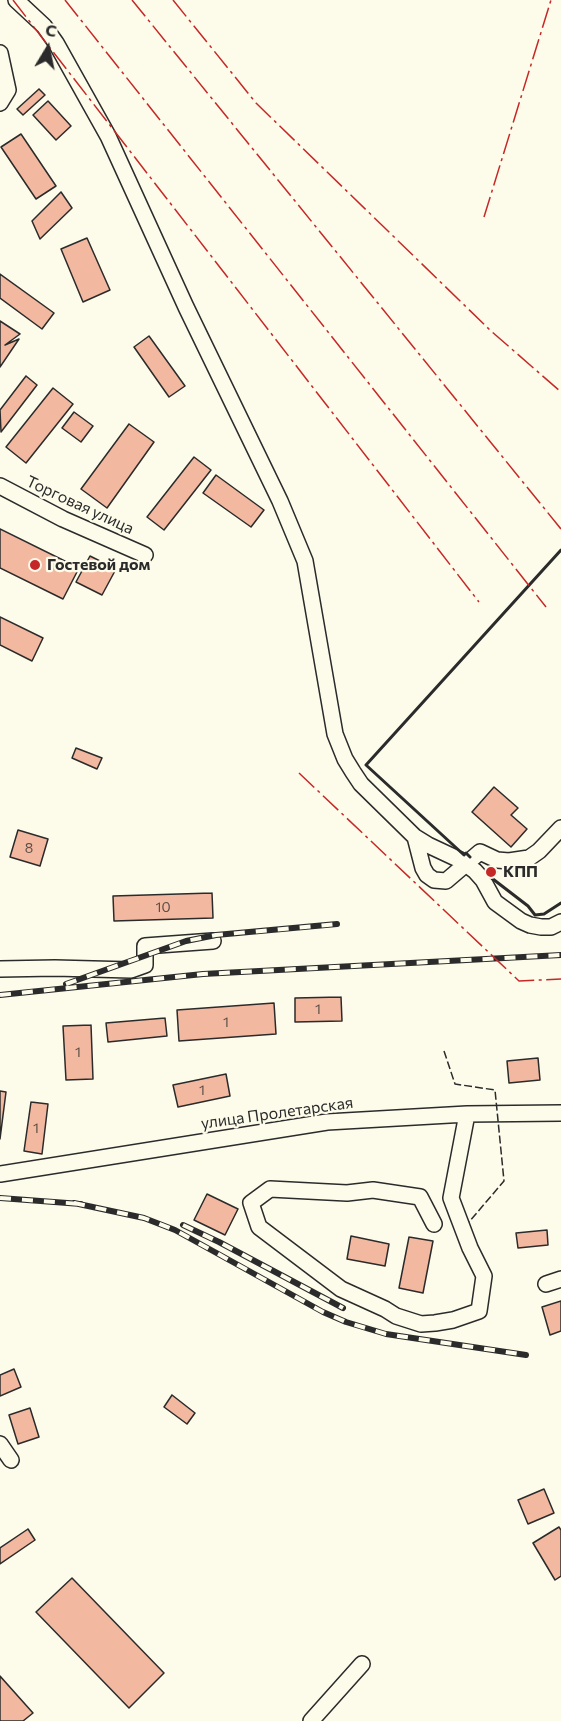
<!DOCTYPE html>
<meta charset="utf-8">
<style>
body{margin:0}
#map{position:relative;width:561px;height:1721px;overflow:hidden;background:#fdfbea;font-family:Commissioner,sans-serif}
canvas{display:block}
.north{position:absolute;left:18px;top:18px;width:60px;height:60px;-webkit-text-stroke:4px #fdfbea;paint-order:stroke;rotate:10deg;font-size:16px;font-weight:700;line-height:24px;text-align:center;color:#2b2b2b}
.north::after{content:'';display:block;margin:auto;width:21px;height:27px;background:#2b2b2b;clip-path:polygon(50% 0,100% 100%,50% 72%,0 100%)}
</style>
<div id="map">
<canvas width="561" height="1721"></canvas>
<div class="north">С</div>
</div>
<script>
const ctx = document.querySelector('canvas').getContext('2d');
ctx.lineJoin = 'round';
function fillPath(path, color) { ctx.fillStyle = color; ctx.fill(path, 'evenodd'); }
const toPath = rows => new Path2D(rows.map(r => 'M' + r).join(''));
function trace(path, color, width, dash) { ctx.strokeStyle = color; ctx.lineWidth = width; ctx.lineCap = dash ? 'butt' : 'round'; ctx.setLineDash(dash || []); ctx.stroke(path); }
function label(font, color, halo, rows, align = 'center') {
  ctx.font = font + ' Commissioner,sans-serif'; ctx.lineWidth = 4.5; ctx.setLineDash([]); ctx.textBaseline = 'middle'; ctx.strokeStyle = halo; ctx.fillStyle = color; for (const [text, x, y, turn = 0] of rows) {
    ctx.save(); ctx.translate(x, y); ctx.rotate((+turn || 0) * Math.PI / 180); ctx.textAlign = isNaN(turn) ? turn : align; if (halo) ctx.strokeText(text, 0, 0); ctx.fillText(text, 0, 0); ctx.restore();
  }
}
const building = toPath([
 [39,89,45,95,23,115,17,109,39,89],
 [48,101,71,126,56,140,33,115,48,101],
 [21,134,56,186,36,199,1,147,21,134],
 [61,192,72,208,40,239,32,221,61,192],
 [87,238,110,290,83,302,61,249,87,238],
 [0,274,54,313,42,329,0,298,0,274],
 [0,321,20,334,5,345,19,339,0,367,0,321],
 [149,336,185,386,169,397,134,347,149,336],
 [26,376,37,385,1,432,0,410,26,376],
 [53,388,73,404,26,463,6,447,53,388],
 [74,412,93,426,81,442,62,428,74,412],
 [129,424,154,442,107,508,81,489,129,424],
 [194,457,211,470,164,530,147,517,194,457],
 [216,475,264,510,251,527,203,493,216,475],
 [0,529,79,568,63,599,0,568,0,529],
 [90,556,116,569,102,595,76,582,90,556],
 [0,617,43,638,32,661,0,645,0,617],
 [76,748,102,758,97,769,72,758,76,748],
 [494,787,518,808,511,815,527,829,511,847,472,812,494,787],
 [18,830,48,839,40,866,10,857,18,830],
 [491,866,497,872,491,878,485,871,491,866],
 [212,893,213,918,114,921,113,896,212,893],
 [341,997,342,1021,295,1022,295,998,341,997],
 [274,1003,276,1034,179,1041,177,1010,274,1003],
 [165,1018,167,1036,108,1042,106,1023,165,1018],
 [91,1025,93,1079,66,1080,63,1026,91,1025],
 [538,1058,540,1080,509,1083,507,1061,538,1058],
 [226,1074,230,1096,178,1107,173,1085,226,1074],
 [0,1091,6,1092,0,1139,0,1091],
 [31,1102,48,1104,42,1154,24,1151,31,1102],
 [207,1194,238,1209,225,1235,194,1220,207,1194],
 [547,1230,548,1245,518,1248,516,1233,547,1230],
 [351,1236,389,1244,385,1266,347,1259,351,1236],
 [409,1237,433,1241,423,1293,399,1288,409,1237],
 [561,1301,561,1331,550,1335,542,1307,561,1301],
 [14,1369,21,1387,0,1396,0,1375,14,1369],
 [172,1395,195,1413,187,1424,164,1407,172,1395],
 [30,1408,39,1437,18,1444,9,1415,30,1408],
 [544,1489,554,1513,528,1524,518,1500,544,1489],
 [559,1527,561,1530,561,1576,555,1580,533,1543,559,1527],
 [28,1529,35,1540,0,1564,0,1548,28,1529],
 [72,1578,164,1673,129,1708,36,1612,72,1578],
 [0,1676,33,1713,23,1721,0,1721,0,1676]
]);
fillPath(building, '#f2b8a0');
trace(building, '#2b2b2b', 1.5);
const minor = toPath([
 [16,0,44,26,56,43,108,136,186,307,280,501,305,561,335,734,345,759,353,772,361,784,415,837,423,868,427,875,434,880,446,881,480,852,497,860,509,861,529,858,539,851,561,828],
 [0,53,8,90,0,103],
 [0,486,63,519,145,555],
 [415,837,428,845,460,860,475,871,483,880,495,902,521,921,530,925,541,927,551,927,561,922],
 [0,969,55,968,131,970,145,965,145,946,213,941],
 [0,1174,327,1122,467,1114,561,1113],
 [434,1224,420,1197,373,1190,347,1193,270,1189,251,1203,259,1227,341,1289,385,1309,396,1316,421,1324,435,1323,453,1320,479,1311,484,1276,470,1248,451,1198,467,1114],
 [546,1284,561,1279],
 [0,1444,11,1460],
 [311,1721,362,1664]
]);
trace(minor, '#2b2b2b', 18);
trace(minor, '#fdfbea', 15);
const rail = toPath([
 [66,984,186,941,216,935,337,924],
 [0,995,203,974,561,955],
 [0,1198,81,1204],
 [74,1203,144,1218,175,1230,323,1312,346,1322,386,1334,526,1355],
 [183,1225,219,1242,343,1308]
]);
trace(rail, '#2b2b2b', 6);
trace(rail, '#fdfbea', 4, [11]);
trace(toPath([
 [444,1051,455,1084,495,1090,504,1181,469,1222]
]), '#2b2b2b', 1.5, [8, 3]);
trace(toPath([
 [470,857,466,853,464,855,366,765,561,550],
 [489,876,528,906,535,915,544,914,561,903]
]), '#2b2b2b', 3);
trace(toPath([
 [13,0,479,602],
 [65,0,546,607],
 [132,0,561,529],
 [173,0,256,103,491,331,561,392],
 [484,217,551,0],
 [299,773,519,981,561,979]
]), '#c62828', 1.5, [21, 4.5, 3, 4.5]);
for (const [x, y, r, color] of [
 [35,565,6,"#c62828"],
 [491,872,6,"#c62828"]
]) { const dot = new Path2D(); dot.arc(x, y, r, 0, 2 * Math.PI); ctx.fillStyle = color; ctx.fill(dot); trace(dot, '#fdfbea', 2); }
label('14px', '#5d4e48', null, [
 ["8",29,848],
 ["10",163,907],
 ["1",318,1009],
 ["1",226,1022],
 ["1",78,1052],
 ["1",202,1090],
 ["1",36,1128]
]);
label('16px', '#2b2b2b', '#fdfbea', [
 ["Торговая улица",80,505,25],
 ["улица Пролетарская",277,1113,-8]
]);
label('bold 16px', '#2b2b2b', '#fdfbea', [
 ["Гостевой дом",47,565],
 ["КПП",503,872]
], 'left');
</script>
